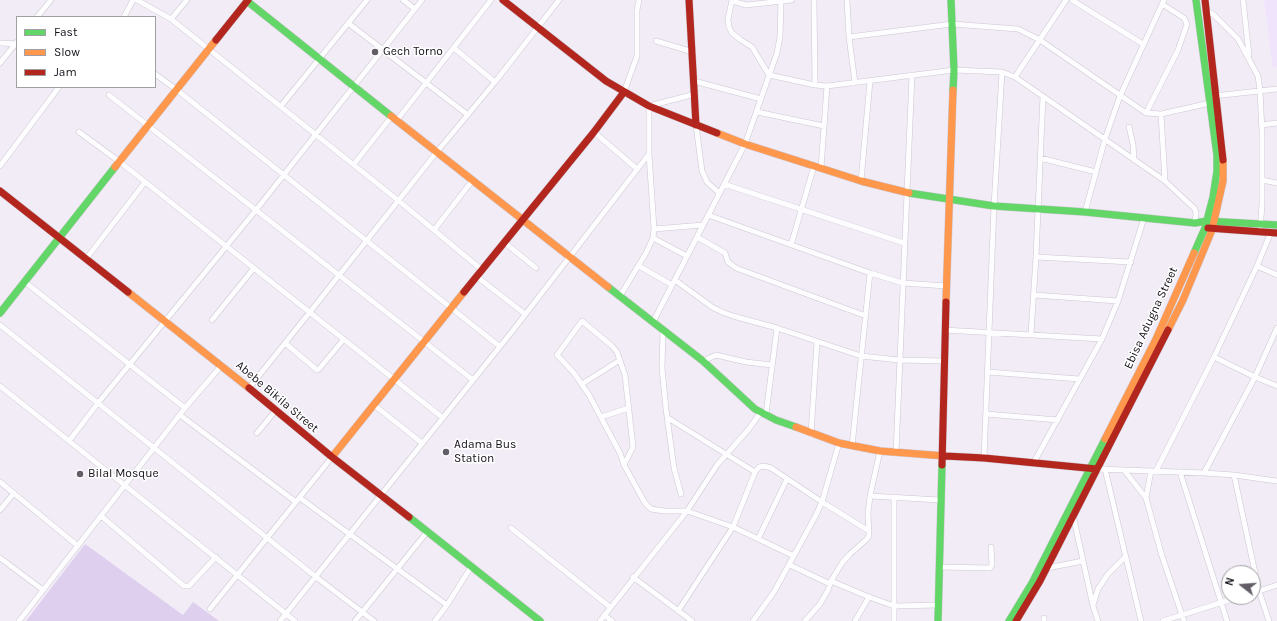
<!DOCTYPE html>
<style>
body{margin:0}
#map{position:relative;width:1277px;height:621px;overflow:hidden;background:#f2ecf7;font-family:Karla,sans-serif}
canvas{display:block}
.legend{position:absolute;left:16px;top:16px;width:140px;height:72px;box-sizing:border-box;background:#fff;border:1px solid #a19fa3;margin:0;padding:5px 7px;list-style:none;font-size:12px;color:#141019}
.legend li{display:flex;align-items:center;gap:8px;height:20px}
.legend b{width:20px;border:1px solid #a19fa3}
.north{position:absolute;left:1221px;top:565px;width:40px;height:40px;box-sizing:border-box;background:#fff;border:1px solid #a19fa3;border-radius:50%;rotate:287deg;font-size:11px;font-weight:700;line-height:16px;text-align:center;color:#141019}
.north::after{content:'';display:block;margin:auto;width:14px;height:18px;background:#625d67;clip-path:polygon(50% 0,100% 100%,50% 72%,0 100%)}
</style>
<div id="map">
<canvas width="1277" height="621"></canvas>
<ul class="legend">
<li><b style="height:5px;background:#63d668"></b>Fast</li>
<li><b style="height:5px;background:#ff974d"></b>Slow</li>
<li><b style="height:5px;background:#b3261e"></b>Jam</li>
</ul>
<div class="north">N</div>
</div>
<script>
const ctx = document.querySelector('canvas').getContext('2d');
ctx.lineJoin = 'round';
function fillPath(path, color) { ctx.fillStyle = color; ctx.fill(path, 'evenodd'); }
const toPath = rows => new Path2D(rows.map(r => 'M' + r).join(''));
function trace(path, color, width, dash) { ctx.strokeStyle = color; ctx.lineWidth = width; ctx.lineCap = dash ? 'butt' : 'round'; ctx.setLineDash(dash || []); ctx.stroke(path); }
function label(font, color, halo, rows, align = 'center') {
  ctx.font = font + ' Karla,sans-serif'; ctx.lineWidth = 3; ctx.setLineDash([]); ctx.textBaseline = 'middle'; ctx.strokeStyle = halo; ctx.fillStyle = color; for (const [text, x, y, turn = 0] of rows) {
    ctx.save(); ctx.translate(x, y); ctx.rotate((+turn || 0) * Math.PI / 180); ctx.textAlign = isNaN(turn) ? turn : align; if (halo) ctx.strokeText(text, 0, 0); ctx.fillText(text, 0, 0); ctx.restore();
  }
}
fillPath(toPath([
 [1264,0,1277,0,1277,67,1273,68]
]), '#efe4fb');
fillPath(toPath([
 [85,544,183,615,193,602,219,621,26,621]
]), '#decfef');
const street = toPath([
 [137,0,171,19,399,201,482,270],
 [403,0,415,9],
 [732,0,728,19,729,27,732,33,741,40,752,47,769,75,815,85,827,86,954,70,1002,72,1015,77,1165,181,1195,209,1196,214,1195,223],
 [814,0,815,85],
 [847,0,849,37,855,83],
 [1072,0,1143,44],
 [1243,0,1249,55],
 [732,1,746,5,792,0],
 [1207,11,1214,15,1238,39,1258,76,1260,91,1262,131,1262,204,1260,232],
 [37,17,51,0],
 [124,17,133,0],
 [171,19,187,0],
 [348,23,468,115],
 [849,37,952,24,1018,29,1040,40,1146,113,1161,114,1210,103],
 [656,41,693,52],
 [0,43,17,44],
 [454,48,495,82],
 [0,63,17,42],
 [155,74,177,90,499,346],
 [1015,77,1066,0],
 [694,81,761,99],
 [624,92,637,56,637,10,639,0],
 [109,95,473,380],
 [1214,96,1277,89],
 [281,106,367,0],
 [757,112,824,126],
 [1146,113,1178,50,1187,24,1184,18,1162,4],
 [1161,114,1165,181],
 [397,120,491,0],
 [696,125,702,171,707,182,719,193],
 [1261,125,1277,123],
 [1129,127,1133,144,1134,160],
 [79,132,120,162,443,418],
 [594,132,637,169],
 [1040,158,1096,172],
 [354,164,392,116],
 [0,166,59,87],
 [821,168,827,86],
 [1262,180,1277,183],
 [861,181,870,81],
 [724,184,904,243],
 [1085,212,1105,139,1120,96,1164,0],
 [708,215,870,273,903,283,946,286],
 [654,229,703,225],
 [434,230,472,181],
 [697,237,725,253,728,262,736,268,866,316],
 [653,238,687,256],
 [504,242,536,268],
 [791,245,814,166],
 [1036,257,1131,262],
 [86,259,145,182],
 [639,266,672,285],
 [1257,266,1277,275],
 [476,276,525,314],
 [675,280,712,307,722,312,733,316,777,328,861,356,899,360,944,361],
 [25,282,185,408],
 [1034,295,1118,301],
 [620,296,646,253,653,238,654,229,649,154],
 [212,320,254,268],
 [653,322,745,144,777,53,780,37,781,0],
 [0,325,316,577,374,621],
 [944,330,1102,339],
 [663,331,662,368,666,409,674,468,681,494],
 [1031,334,1036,257,1043,96],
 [285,343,317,370,319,369,344,339],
 [1214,357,1255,377,1277,386],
 [703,361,716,355,746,362,772,365],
 [988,372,1079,379],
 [582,384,620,360],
 [0,386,295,621],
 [249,388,310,312,436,153,495,82,559,0],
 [374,405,422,443],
 [766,414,777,328],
 [986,414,1058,420],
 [180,415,296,502],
 [601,417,629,408],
 [668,418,755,472],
 [257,433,276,410],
 [811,434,817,342],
 [69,441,98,403,256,210,422,0],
 [852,446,870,273],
 [896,453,912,75],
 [984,458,994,206,1002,72],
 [1034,462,1102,339,1118,301,1144,218],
 [624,465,633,447,625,375,617,352,612,346,582,321,557,355,574,373,589,395,620,453,624,465,645,503,651,509,664,511,687,511,733,527,794,556],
 [1097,469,1204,473,1234,475,1277,481],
 [1105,469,1141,621],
 [1124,470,1146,498],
 [1151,471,1146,498,1162,556,1184,621],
 [1156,471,1214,357,1257,266,1271,232],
 [1180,472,1227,621],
 [1204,473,1255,377,1277,328],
 [1234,475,1259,591,1269,621],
 [0,482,78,546],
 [870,496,940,500],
 [300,498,447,605],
 [0,510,14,493],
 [1073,515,1093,606,1098,621],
 [101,516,184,586,189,586,216,557],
 [511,528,610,607],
 [758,539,787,479],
 [0,558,43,590],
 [790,565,830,584],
 [939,567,990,568,992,565,991,547],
 [1047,568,1083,561],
 [633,577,692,621],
 [831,581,869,597,894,606,938,605],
 [1253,593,1277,585],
 [1093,605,1098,589,1108,574,1125,557],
 [210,609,332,457],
 [678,611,733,527,755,472,759,467,764,466,771,468,822,502,869,531],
 [604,615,612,621],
 [1044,618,1044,621],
 [19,621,185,408,221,366],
 [280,621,514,329,649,154,649,106,695,94],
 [355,621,427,532],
 [435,621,447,605,471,567],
 [600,621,687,511,717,465,748,430,761,412],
 [753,621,774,592,816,515,822,502,839,443],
 [805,621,820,604,828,590,831,581,842,563,850,554,867,539,869,535,868,513,870,496,880,451],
 [855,621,869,597],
 [894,621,894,498],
 [1163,621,1239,597]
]);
const fast = toPath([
 [951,0,954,70,953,90],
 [247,1,391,116],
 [909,193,994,206,1085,212,1195,223,1207,221,1277,225],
 [1194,253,1205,228,1213,197,1217,171,1217,155,1196,0],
 [608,287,703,361,755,409,776,420,796,427],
 [0,313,115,167],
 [409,517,540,621],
 [938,621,942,465],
 [1009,621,1032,583,1105,439]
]);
const slow = toPath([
 [391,116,608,287],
 [717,133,745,144,861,181,909,193],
 [115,167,216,40],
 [128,292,249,388],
 [946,302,953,90],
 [1168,330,1183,300,1212,230,1223,181,1223,160],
 [796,427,839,443,880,451,945,456],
 [1105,439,1156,339,1194,253],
 [332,457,464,292]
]);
const jam = toPath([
 [503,0,606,81,649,106,717,133],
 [689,0,696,125],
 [1205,0,1223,160],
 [216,40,248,0],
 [0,191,128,292],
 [1208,228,1277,233],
 [464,292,594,132,624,92],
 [249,388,332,457,409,517],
 [945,456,984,458,1097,469],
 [942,465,946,302],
 [1016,621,1040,581,1168,330]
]);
trace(street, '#ccc7d0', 6);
trace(fast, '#ccc7d0', 8);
trace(slow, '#ccc7d0', 8);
trace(jam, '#ccc7d0', 8);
trace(street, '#fdfcfe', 5);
trace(fast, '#63d668', 7);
trace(slow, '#ff974d', 7);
trace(jam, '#b3261e', 7);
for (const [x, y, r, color] of [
 [375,52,4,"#625d67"],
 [446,452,4,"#625d67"],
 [80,474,4,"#625d67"]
]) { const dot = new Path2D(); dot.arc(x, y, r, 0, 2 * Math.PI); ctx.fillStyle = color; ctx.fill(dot); trace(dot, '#fff', 1.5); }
label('12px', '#141019', '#fff', [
 ["Gech Torno",383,52],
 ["Adama Bus",454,445],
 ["Station",454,459],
 ["Bilal Mosque",88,474]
], 'left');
label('12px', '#141019', '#fff', [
 ["Ebisa Adugna Street",1151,318,-65],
 ["Abebe Bikila Street",277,397,40]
]);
</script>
